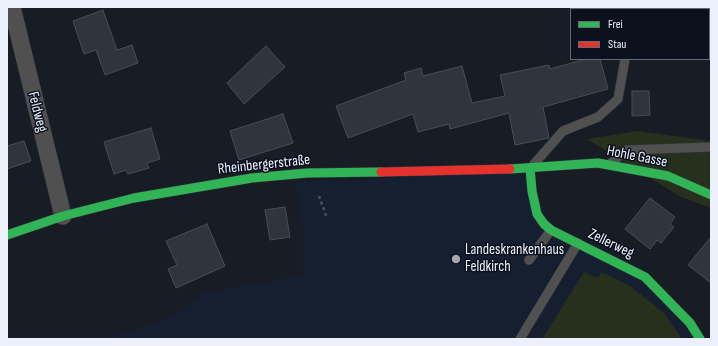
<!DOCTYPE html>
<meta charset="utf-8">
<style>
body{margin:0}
#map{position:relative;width:718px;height:346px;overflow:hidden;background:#181c24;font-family:"Sofia Sans Condensed",sans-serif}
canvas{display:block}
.frame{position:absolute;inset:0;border:8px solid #ebf0fa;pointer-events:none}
.legend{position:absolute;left:570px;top:8px;width:140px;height:52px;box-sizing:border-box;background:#0b121e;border:1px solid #656b76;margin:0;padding:5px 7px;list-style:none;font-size:12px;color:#ebf0fa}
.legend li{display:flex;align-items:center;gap:8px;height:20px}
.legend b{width:20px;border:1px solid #656b76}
</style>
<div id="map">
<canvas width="718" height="346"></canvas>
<div class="frame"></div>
<ul class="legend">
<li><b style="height:5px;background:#30b455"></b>Frei</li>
<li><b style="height:5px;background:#e5322d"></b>Stau</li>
</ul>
</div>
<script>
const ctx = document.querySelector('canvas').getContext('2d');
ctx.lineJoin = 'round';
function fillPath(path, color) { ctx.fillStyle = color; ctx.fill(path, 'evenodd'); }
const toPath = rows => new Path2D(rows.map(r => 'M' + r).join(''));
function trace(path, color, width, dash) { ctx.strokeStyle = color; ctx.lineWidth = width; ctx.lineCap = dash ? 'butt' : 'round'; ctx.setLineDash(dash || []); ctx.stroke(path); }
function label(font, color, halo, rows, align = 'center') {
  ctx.font = font + ' "Sofia Sans Condensed",sans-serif'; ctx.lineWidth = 3; ctx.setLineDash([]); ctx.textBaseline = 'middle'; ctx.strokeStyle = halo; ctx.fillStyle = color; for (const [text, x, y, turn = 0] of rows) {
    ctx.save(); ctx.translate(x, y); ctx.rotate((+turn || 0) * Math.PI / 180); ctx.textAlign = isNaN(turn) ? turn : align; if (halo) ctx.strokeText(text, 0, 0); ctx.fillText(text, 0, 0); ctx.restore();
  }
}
fillPath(toPath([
 [529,170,535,215,644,277,699,339,105,339,169,319,203,293,303,275,303,234,296,182]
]), '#161f30');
fillPath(toPath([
 [637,131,711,141,711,208,681,197,587,139],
 [584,272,598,278,601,272,630,286,664,313,682,339,542,339]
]), '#26301d');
const building = toPath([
 [103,10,117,50,132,45,138,63,105,75,96,50,84,54,73,21,103,10],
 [266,46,285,67,244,104,227,83,266,46],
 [586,59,600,59,608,89,543,107,549,138,515,145,509,113,450,129,449,124,418,132,413,114,348,138,336,106,406,80,404,73,421,68,423,76,462,66,472,103,505,96,500,75,549,65,550,69,586,59],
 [632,91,649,91,650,115,632,116,632,91],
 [283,114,293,143,239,160,230,131,283,114],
 [151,128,160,159,147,163,149,168,128,174,126,170,114,174,104,142,151,128],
 [24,141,31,161,7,169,7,146,24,141],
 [650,198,675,217,670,224,674,227,661,243,657,240,650,249,625,229,650,198],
 [285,207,290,237,270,240,265,210,285,207],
 [207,224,225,266,176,288,168,269,177,265,166,241,207,224],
 [711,237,711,283,688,265,711,237]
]);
fillPath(building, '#2f343d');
trace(building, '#4a4d54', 1);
const lane = toPath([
 [648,9,649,7],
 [611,163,626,150,711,147],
 [534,164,563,131,598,117,618,99,625,59],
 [529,260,551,230],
 [520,339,578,243]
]);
const street = toPath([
 [12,7,63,216]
]);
const fast = toPath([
 [530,168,532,191,537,214,544,224,551,230,645,277,690,323,700,339],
 [510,169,598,163,668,176,711,195],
 [7,235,63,216,134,198,252,178,307,173,381,172]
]);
const jam = toPath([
 [381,172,510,169]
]);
trace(lane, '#32363d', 10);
trace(street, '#32363d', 18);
trace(fast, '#32363d', 10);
trace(jam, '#32363d', 10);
trace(toPath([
 [319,196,327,218]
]), '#4f5051', 2.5, [3, 3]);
trace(lane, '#505051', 9);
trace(street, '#505051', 17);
trace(fast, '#30b455', 9);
trace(jam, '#e5322d', 9);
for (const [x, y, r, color] of [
 [456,259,5,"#a1a6af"]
]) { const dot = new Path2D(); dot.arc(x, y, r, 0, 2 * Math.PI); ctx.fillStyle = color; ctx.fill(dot); trace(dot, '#0b121e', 1.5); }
label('15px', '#ebf0fa', '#0b121e', [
 ["Feldweg",37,112,76],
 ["Hohle Gasse",637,157,11],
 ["Rheinbergerstraße",264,165,-6],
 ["Zellerweg",611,244,26]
]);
label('15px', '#ebf0fa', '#0b121e', [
 ["Landeskrankenhaus",465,250],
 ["Feldkirch",465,267]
], 'left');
</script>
